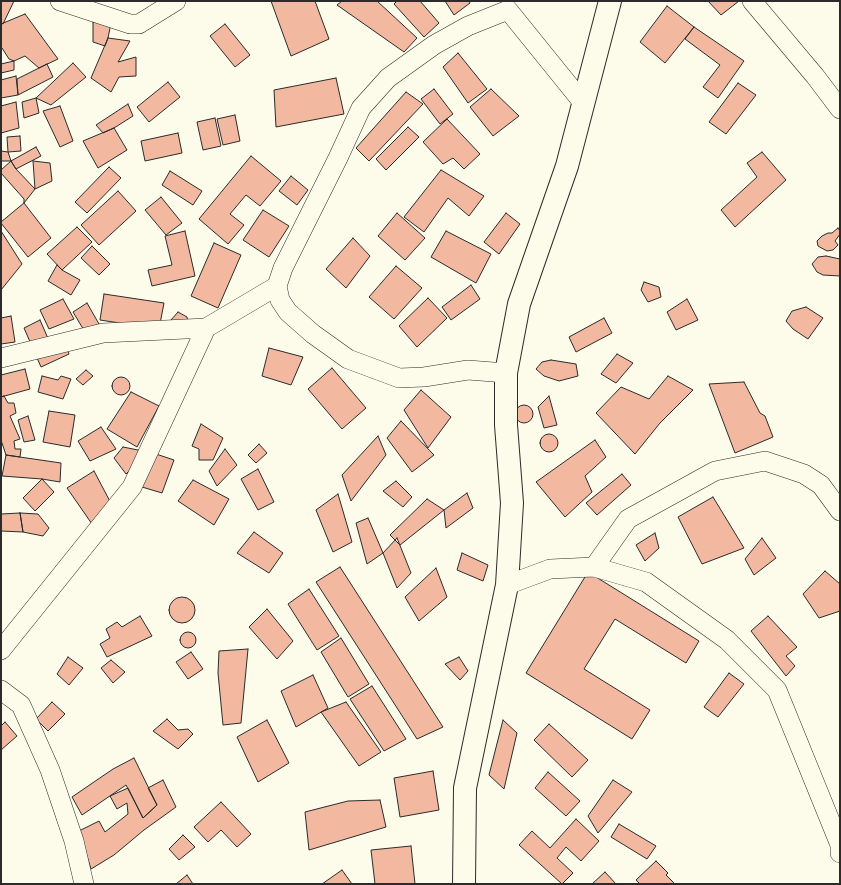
<!DOCTYPE html>
<style>
body{margin:0}
#map{position:relative;width:841px;height:885px;overflow:hidden;background:#fdfbea;font-family:Lato,sans-serif}
canvas{display:block}
.frame{position:absolute;inset:0;border:2px solid #2b2b2b;pointer-events:none}
</style>
<div id="map">
<canvas width="841" height="885"></canvas>
<div class="frame"></div>
</div>
<script>
const ctx = document.querySelector('canvas').getContext('2d');
ctx.lineJoin = 'round';
function fillPath(path, color) { ctx.fillStyle = color; ctx.fill(path, 'evenodd'); }
const toPath = rows => new Path2D(rows.map(r => 'M' + r).join(''));
function trace(path, color, width, dash) { ctx.strokeStyle = color; ctx.lineWidth = width; ctx.lineCap = dash ? 'butt' : 'round'; ctx.setLineDash(dash || []); ctx.stroke(path); }
const building = toPath([
 [1,1,14,1,3,24,1,23,1,1],
 [271,1,315,1,329,39,291,56,271,1],
 [342,1,377,1,417,38,404,52,337,5,342,1],
 [397,1,420,1,439,23,424,37,394,4,397,1],
 [445,1,469,1,470,3,454,15,445,1],
 [708,1,739,1,721,15,708,1],
 [667,6,694,27,665,63,640,42,667,6],
 [25,14,58,59,39,68,25,56,14,61,9,59,2,48,1,48,1,24,25,14],
 [93,22,111,23,108,38,105,46,93,42,93,22],
 [225,24,250,55,235,67,210,36,225,24],
 [694,27,744,61,718,98,703,87,720,65,685,39,694,27],
 [108,38,130,41,118,62,136,57,136,76,119,77,111,92,91,78,108,38],
 [458,53,487,89,468,103,443,67,458,53],
 [14,61,14,70,1,73,1,64,14,61],
 [73,63,86,77,51,105,36,98,73,63],
 [47,64,53,77,18,95,17,79,47,64],
 [16,76,18,95,1,98,1,80,16,76],
 [336,78,344,114,276,127,274,90,336,78],
 [168,82,180,97,149,122,137,107,168,82],
 [738,83,756,95,726,134,709,122,738,83],
 [434,89,453,114,440,124,421,99,434,89],
 [491,89,519,116,493,136,470,107,491,89],
 [406,92,423,104,369,161,356,148,406,92],
 [36,98,39,113,24,118,22,102,36,98],
 [16,102,19,128,1,133,1,106,16,102],
 [128,104,133,116,114,128,103,133,96,125,128,104],
 [60,106,73,141,60,147,43,111,60,106],
 [235,115,240,141,223,145,217,119,235,115],
 [215,118,221,146,203,150,197,122,215,118],
 [447,119,480,154,464,169,453,158,443,164,423,142,447,119],
 [408,127,419,137,386,170,376,159,408,127],
 [114,128,127,150,98,168,83,141,114,128],
 [178,133,182,153,145,161,141,141,178,133],
 [20,136,21,151,8,152,7,137,20,136],
 [36,147,41,156,16,169,11,161,36,147],
 [1,151,8,152,11,161,1,161,1,151],
 [762,152,786,180,735,227,721,210,757,177,747,163,762,152],
 [251,156,281,181,260,206,246,195,230,214,244,225,228,244,199,219,251,156],
 [11,161,16,169,35,189,24,203,24,199,1,173,1,170,11,161],
 [33,161,50,163,52,181,35,189,33,161],
 [109,167,121,178,87,213,75,202,109,167],
 [441,170,484,196,469,216,448,198,424,232,404,217,441,170],
 [170,171,202,191,193,205,162,185,170,171],
 [291,176,308,190,297,205,279,191,291,176],
 [118,191,136,211,99,245,81,225,118,191],
 [161,197,182,223,166,235,145,210,161,197],
 [24,203,51,238,28,257,1,223,1,222,24,203],
 [263,210,289,226,269,257,243,240,263,210],
 [397,213,425,238,405,260,378,236,397,213],
 [506,213,520,224,499,254,484,242,506,213],
 [77,227,92,242,62,270,47,254,77,227],
 [838,228,840,231,840,234,835,241,838,245,833,250,827,251,818,246,817,241,822,236,828,233,832,233,838,228],
 [1,231,22,264,1,290,1,231],
 [185,231,195,276,152,286,148,270,172,265,165,236,185,231],
 [446,231,491,254,476,283,431,257,446,231],
 [353,238,370,256,346,288,326,269,353,238],
 [214,243,241,255,218,308,191,296,214,243],
 [92,246,110,264,99,275,81,258,92,246],
 [826,256,840,259,840,276,823,275,817,272,812,264,818,257,826,256],
 [57,265,62,270,80,280,71,295,48,281,57,265],
 [396,266,422,288,394,319,369,297,396,266],
 [644,282,659,287,661,297,648,302,641,290,644,282],
 [471,285,480,299,451,320,442,307,471,285],
 [104,294,164,303,159,329,100,320,104,294],
 [428,298,447,318,417,347,399,326,428,298],
 [63,299,74,319,49,329,40,310,63,299],
 [687,299,698,320,676,330,667,312,687,299],
 [87,303,99,324,85,332,73,312,87,303],
 [806,307,823,318,808,339,793,329,786,321,792,311,806,307],
 [178,312,187,317,189,327,169,329,171,320,178,312],
 [11,316,15,342,1,344,1,318,11,316],
 [604,318,612,333,576,352,569,337,604,318],
 [40,320,50,343,62,338,69,354,41,367,24,328,40,320],
 [269,348,303,357,291,385,262,376,269,348],
 [617,354,633,363,616,383,601,374,617,354],
 [551,360,576,364,578,376,559,381,544,376,536,369,542,362,551,360],
 [332,368,366,408,342,429,308,389,332,368],
 [25,369,30,389,1,397,1,375,25,369],
 [86,370,93,376,83,385,76,379,86,370],
 [42,376,58,380,61,376,71,379,63,399,38,392,42,376],
 [668,376,693,390,660,423,635,454,596,413,621,387,649,399,668,376],
 '112 386a9 9 0 1 1 18 0a9 9 0 1 1-18 0Z',
 [744,382,760,413,765,416,773,437,735,453,709,384,744,382],
 [421,390,451,417,428,448,404,410,421,390],
 [131,392,159,406,137,447,107,429,131,392],
 [4,396,8,403,14,403,16,413,10,416,20,439,14,441,15,449,21,449,20,457,6,455,1,440,1,397,4,396],
 [549,396,557,425,544,428,538,407,549,396],
 '515 414a9 9 0 1 1 18 0a9 9 0 1 1-18 0Z',
 [49,411,75,415,70,447,43,442,49,411],
 [28,416,35,440,24,442,18,420,28,416],
 [401,421,434,455,412,472,387,438,401,421],
 [201,424,223,438,213,460,199,460,199,449,192,446,201,424],
 [101,427,116,449,90,461,78,441,101,427],
 '540 443a9 9 0 1 1 18 0a9 9 0 1 1-18 0Z',
 [378,436,386,455,351,501,342,475,378,436],
 [595,440,606,457,585,476,592,492,565,517,536,482,595,440],
 [259,444,267,453,256,463,248,455,259,444],
 [123,447,148,452,126,474,114,458,123,447],
 [225,449,237,465,217,486,209,471,225,449],
 [153,453,174,460,162,493,142,487,153,453],
 [6,455,61,463,60,482,42,479,2,476,6,455],
 [258,469,274,502,258,510,241,479,258,469],
 [94,471,114,509,92,524,67,488,94,471],
 [622,474,631,485,597,515,586,503,622,474],
 [42,479,54,492,35,511,23,498,42,479],
 [193,480,229,499,214,525,178,501,193,480],
 [396,481,412,497,403,507,383,491,396,481],
 [467,493,473,508,446,528,444,510,467,493],
 [338,494,352,542,333,552,316,510,338,494],
 [713,497,744,548,702,564,678,517,713,497],
 [427,499,444,510,400,545,390,535,427,499],
 [20,513,23,532,1,531,1,514,20,513],
 [20,513,38,514,49,528,43,536,23,532,20,513],
 [368,518,383,553,367,564,356,523,368,518],
 [254,532,283,553,269,573,237,553,254,532],
 [655,533,659,548,645,561,636,545,655,533],
 [397,538,411,573,397,588,383,553,397,538],
 [762,538,776,558,754,575,745,559,762,538],
 [462,553,488,565,483,581,457,570,462,553],
 [340,567,443,727,417,739,316,582,340,567],
 [436,568,447,597,419,621,405,597,436,568],
 [825,571,840,584,840,611,819,618,803,594,825,571],
 [588,572,699,641,686,663,615,619,584,669,650,710,632,739,526,673,588,572],
 [309,589,339,636,317,650,288,604,309,589],
 '169 610a13 13 0 1 1 26 0a13 13 0 1 1-26 0Z',
 [267,609,293,641,277,659,249,627,267,609],
 [140,616,152,636,107,657,100,644,110,638,106,629,117,622,122,627,140,616],
 [768,616,797,647,786,656,795,666,786,676,751,631,768,616],
 '180 640a8 8 0 1 1 16 0a8 8 0 1 1-16 0Z',
 [341,638,369,684,348,697,321,652,341,638],
 [248,649,241,723,223,725,218,673,219,651,248,649],
 [191,652,203,669,188,679,176,662,191,652],
 [68,657,83,668,69,685,57,674,68,657],
 [459,657,468,671,460,680,445,664,459,657],
 [111,660,125,672,113,683,101,668,111,660],
 [729,673,744,684,718,717,704,707,729,673],
 [313,675,328,708,296,727,281,691,313,675],
 [372,686,406,739,384,751,350,699,372,686],
 [52,702,65,714,48,731,36,719,52,702],
 [346,702,381,752,359,766,321,712,346,702],
 [167,719,178,730,188,729,193,734,178,749,153,731,167,719],
 [267,720,289,763,258,782,237,737,267,720],
 [503,720,517,733,504,789,489,775,503,720],
 [5,722,17,736,1,750,1,726,5,722],
 [549,724,588,760,572,777,534,740,549,724],
 [134,758,157,805,143,818,126,785,82,815,72,797,113,769,134,758],
 [433,771,439,810,400,817,394,778,433,771],
 [548,772,580,801,566,816,535,788,548,772],
 [163,780,176,807,144,830,114,855,91,869,79,831,99,821,105,832,128,814,127,803,117,809,110,796,128,788,143,818,157,805,148,788,163,780],
 [613,780,632,792,598,833,588,816,613,780],
 [380,800,386,827,309,850,305,812,348,801,380,800],
 [221,802,251,834,237,847,221,830,208,842,194,827,221,802],
 [576,819,599,841,581,861,566,847,557,858,573,873,562,884,519,845,532,831,550,848,576,819],
 [619,824,656,846,647,859,611,837,619,824],
 [183,835,195,847,179,860,169,849,183,835],
 [411,846,415,884,375,884,371,850,411,846],
 [656,861,668,873,666,875,675,884,640,884,636,880,656,861],
 [342,870,352,884,322,884,342,870],
 [605,872,616,884,592,884,605,872],
 [187,875,193,884,176,884,187,875]
]);
fillPath(building, '#f2b8a0');
trace(building, '#2b2b2b', 1);
const minor = toPath([
 [60,1,130,24,139,24,176,1],
 [752,1,815,76,840,109],
 [1,358,103,333,206,328,277,286],
 [506,373,468,370,424,377,399,378,348,359,313,334,288,312,280,300,277,286,283,268,338,158,361,108,388,78,434,45,468,26,508,10,584,104],
 [594,567,628,519,715,471,765,461,804,474,821,485,840,511],
 [507,585,550,569,594,567,646,582,727,640,777,690,840,845,840,853],
 [1,650,132,487,206,328],
 [1,690,21,705,50,770,74,841,84,884]
]);
const tertiary = toPath([
 [464,884,465,788,507,585,512,503,506,425,506,373,519,304,567,166,610,1]
]);
trace(minor, '#2b2b2b', 20);
trace(tertiary, '#2b2b2b', 24);
trace(minor, '#fdfbea', 19);
trace(tertiary, '#fdfbea', 22);
</script>
